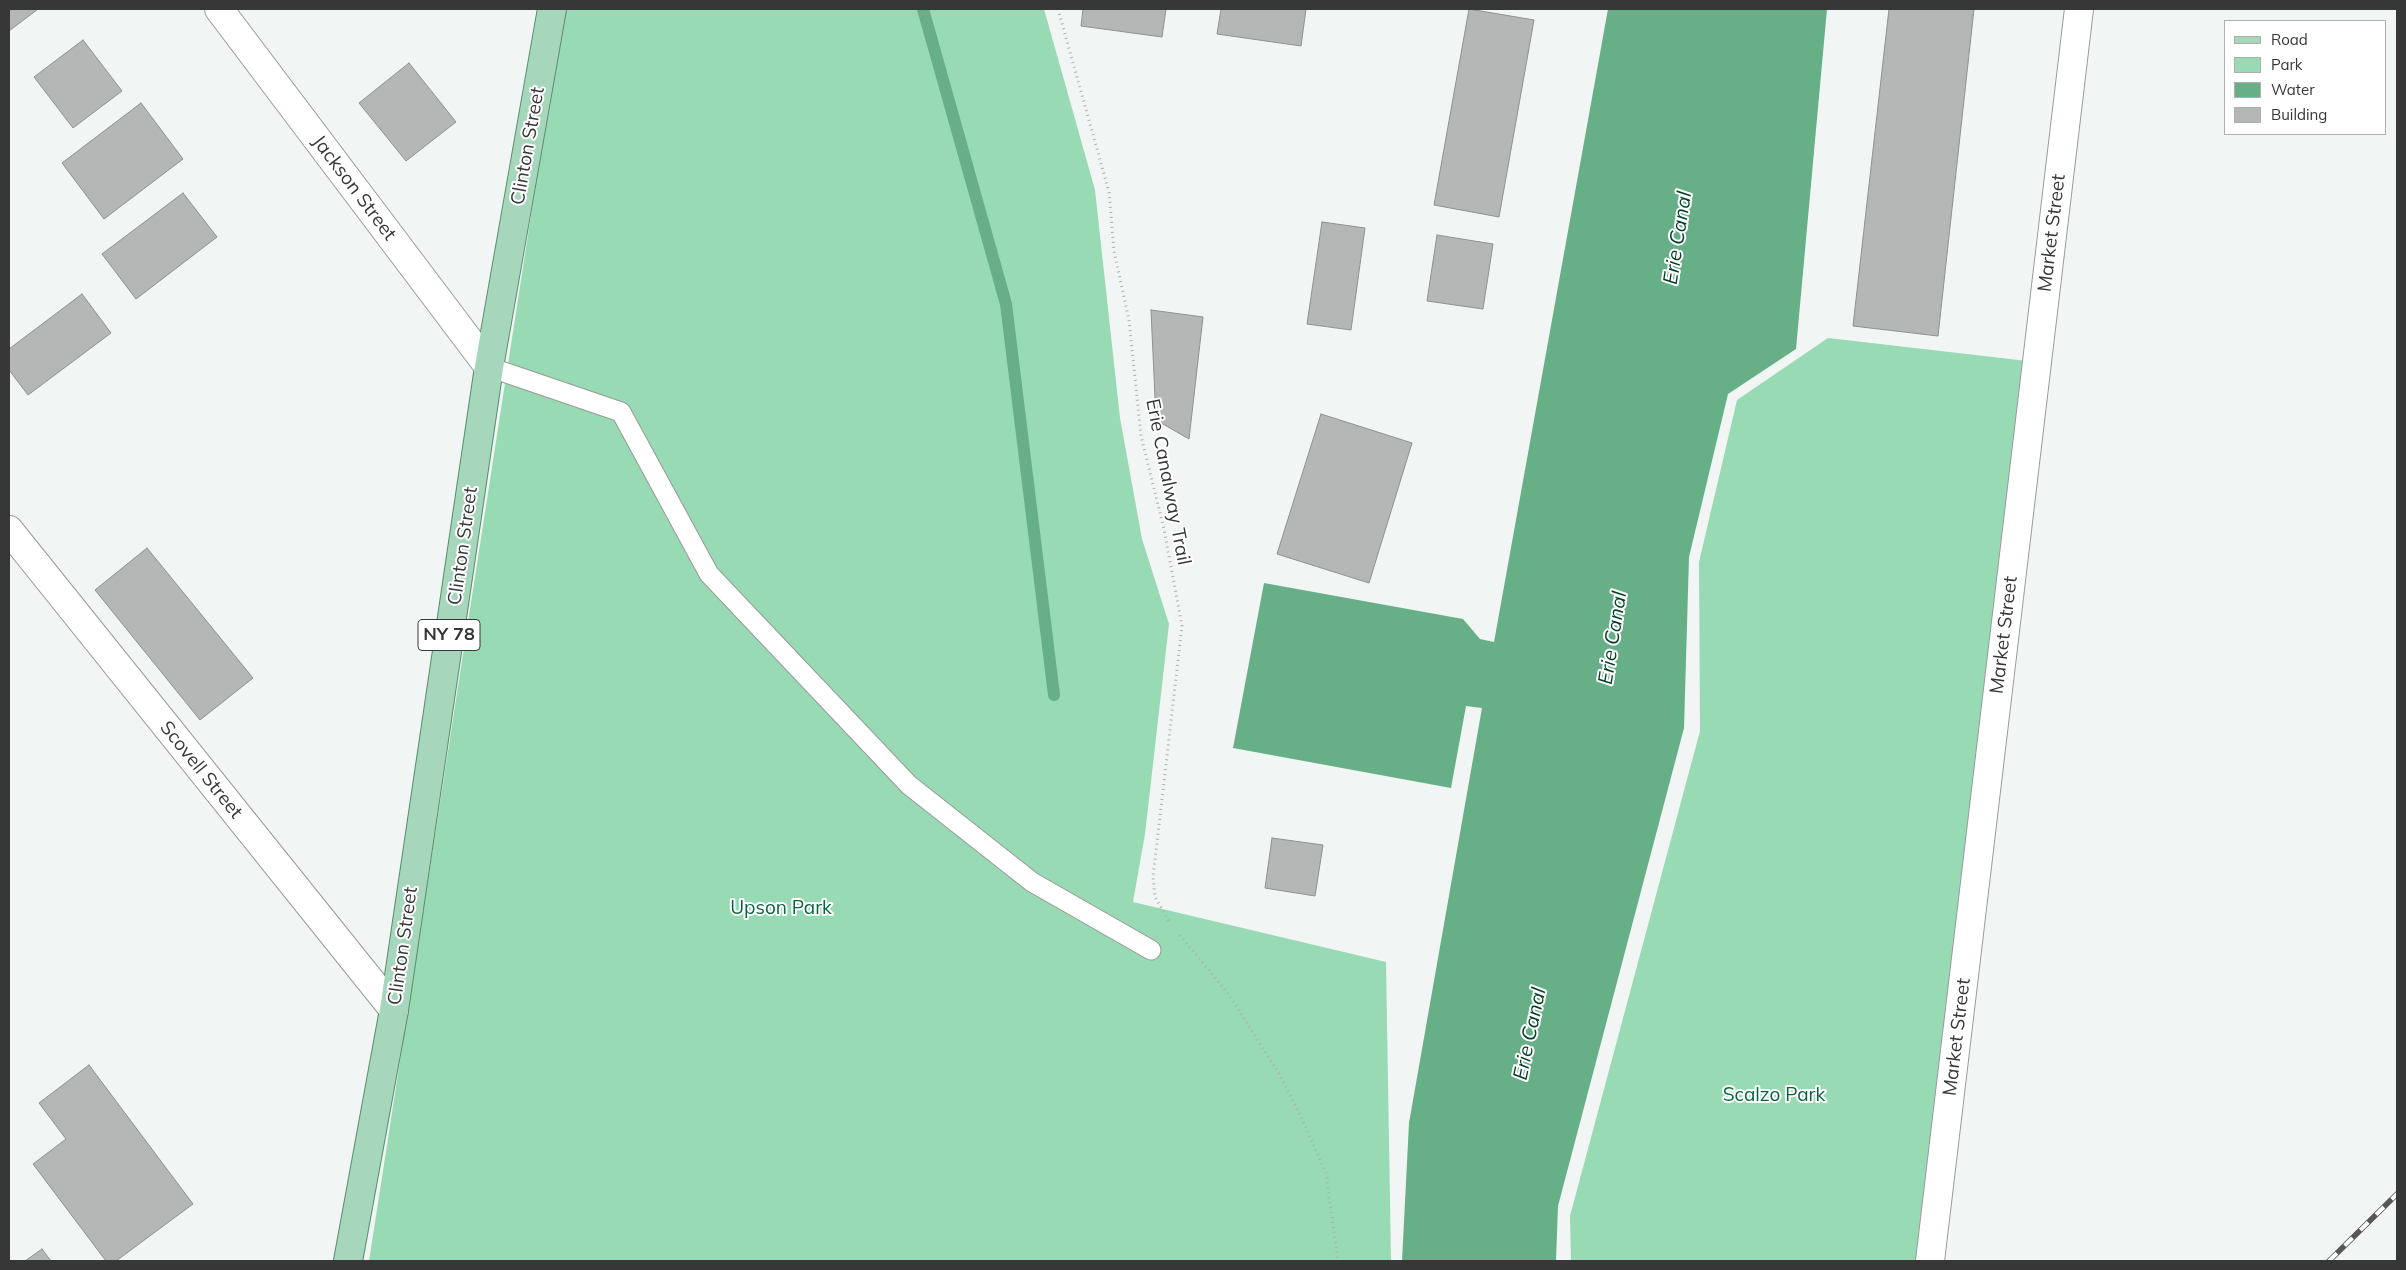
<!DOCTYPE html>
<style>
body{margin:0}
#map{position:relative;width:2406px;height:1270px;overflow:hidden;background:#f1f5f3;font-family:Mulish,sans-serif}
canvas{display:block}
.frame{position:absolute;inset:0;border:10px solid #363736;pointer-events:none}
.legend{position:absolute;left:2224px;top:20px;width:162px;height:115px;box-sizing:border-box;background:#fff;border:1px solid #afafaf;margin:0;padding:6px 9px;list-style:none;font-size:15px;color:#363736}
.legend li{display:flex;align-items:center;gap:10px;height:25px}
.legend b{width:25px;border:1px solid #afafaf}
</style>
<div id="map">
<canvas width="2406" height="1270"></canvas>
<div class="frame"></div>
<ul class="legend">
<li><b style="height:6px;background:#a6d6bb"></b>Road</li>
<li><b style="height:14px;background:#98dab3"></b>Park</li>
<li><b style="height:14px;background:#67b087"></b>Water</li>
<li><b style="height:14px;background:#b4b7b5"></b>Building</li>
</ul>
</div>
<script>
const ctx = document.querySelector('canvas').getContext('2d');
ctx.lineJoin = 'round';
function fillPath(path, color) { ctx.fillStyle = color; ctx.fill(path, 'evenodd'); }
const toPath = rows => new Path2D(rows.map(r => 'M' + r).join(''));
function trace(path, color, width, dash) { ctx.strokeStyle = color; ctx.lineWidth = width; ctx.lineCap = dash ? 'butt' : 'round'; ctx.setLineDash(dash || []); ctx.stroke(path); }
function label(font, color, halo, rows, align = 'center') {
  ctx.font = font + ' Mulish,sans-serif'; ctx.lineWidth = 4; ctx.setLineDash([]); ctx.textBaseline = 'middle'; ctx.strokeStyle = halo; ctx.fillStyle = color; for (const [text, x, y, turn = 0] of rows) {
    ctx.save(); ctx.translate(x, y); ctx.rotate((+turn || 0) * Math.PI / 180); ctx.textAlign = isNaN(turn) ? turn : align; if (halo) ctx.strokeText(text, 0, 0); ctx.fillText(text, 0, 0); ctx.restore();
  }
}
fillPath(toPath([
 [563,9,1044,9,1095,190,1120,418,1142,539,1169,624,1145,834,1133,902,1386,962,1391,1261,369,1261],
 [1828,338,2036,362,1919,1261,1571,1261,1570,1216,1700,731,1699,562,1737,400]
]), '#98dab3');
fillPath(toPath([
 [1608,9,1827,9,1796,349,1728,394,1689,557,1684,728,1558,1206,1556,1261,1402,1261,1409,1123,1482,708,1466,706,1451,788,1233,748,1264,583,1463,619,1480,639,1494,642]
]), '#67b087');
trace(toPath([
 [923,9,1006,304,1054,695]
]), '#67b087', 12);
const building = toPath([
 [9,9,38,9,9,31,9,9],
 [1083,9,1166,9,1162,37,1081,26,1083,9],
 [1221,9,1306,9,1301,46,1217,34,1221,9],
 [1469,9,1534,20,1499,217,1434,205,1469,9],
 [1889,9,1974,9,1938,336,1853,326,1889,9],
 [83,40,122,91,73,128,34,77,83,40],
 [409,63,456,122,406,161,359,103,409,63],
 [141,103,183,159,104,219,62,163,141,103],
 [183,193,217,237,136,299,102,254,183,193],
 [1322,222,1365,228,1351,330,1307,324,1322,222],
 [1437,235,1493,244,1483,309,1427,301,1437,235],
 [82,294,111,333,28,395,9,370,9,349,82,294],
 [1151,310,1203,317,1189,439,1156,420,1151,310],
 [1321,414,1412,443,1369,583,1277,554,1321,414],
 [147,548,253,678,200,720,95,590,147,548],
 [1272,838,1323,845,1315,896,1265,888,1272,838],
 [89,1065,193,1204,116,1261,106,1261,33,1164,66,1139,39,1103,89,1065],
 [42,1249,51,1261,25,1261,42,1249]
]);
fillPath(building, '#b4b7b5');
trace(building, '#8e918f', 1);
const service = toPath([
 [489,367,621,412,709,574,909,785,1032,882,1151,950]
]);
const minor = toPath([
 [219,9,489,367],
 [9,530,394,1010]
]);
const tertiary = toPath([
 [1930,1261,2079,9]
]);
const primary = toPath([
 [348,1261,394,1010,489,367,552,9]
]);
trace(service, '#989b99', 21);
trace(minor, '#989b99', 30);
trace(tertiary, '#989b99', 30);
trace(primary, '#588d6f', 30);
trace(toPath([
 [1058,9,1109,192,1114,251,1129,320,1141,436,1164,529,1182,626,1153,877,1155,897,1170,923],
 [1180,935,1230,996,1281,1077,1302,1119,1326,1173,1338,1261]
]), '#adb0af', 3, [1, 4]);
trace(service, '#fff', 19);
trace(minor, '#fff', 28);
trace(tertiary, '#fff', 28);
trace(primary, '#a6d6bb', 28);
const rail = toPath([
 [2329,1261,2397,1194]
]);
trace(rail, '#565756', 5.5);
trace(rail, '#fff', 4, [11]);
for (const [x, y, w] of [
 [449,635,62]
]) { const box = new Path2D(); box.roundRect(x - w / 2, y - 15.5, w, 31, 4); ctx.fillStyle = '#fff'; ctx.fill(box); trace(box, '#363736', 1); }
label('bold 18px', '#363736', null, [
 ["NY 78",449,635]
]);
label('19px', '#363736', '#fff', [
 ["Clinton Street",528,146,-80],
 ["Jackson Street",354,188,53],
 ["Market Street",2052,233,-83],
 ["Erie Canalway Trail",1168,482,79],
 ["Clinton Street",463,546,-82],
 ["Market Street",2004,635,-83],
 ["Scovell Street",201,770,51],
 ["Clinton Street",403,946,-82],
 ["Market Street",1957,1037,-83]
]);
label('19px', '#08643d', '#fff', [
 ["Upson Park",781,908],
 ["Scalzo Park",1774,1095]
]);
label('italic 20px', '#003e24', '#fff', [
 ["Erie Canal",1678,238,-81],
 ["Erie Canal",1613,638,-81],
 ["Erie Canal",1530,1034,-78]
]);
</script>
